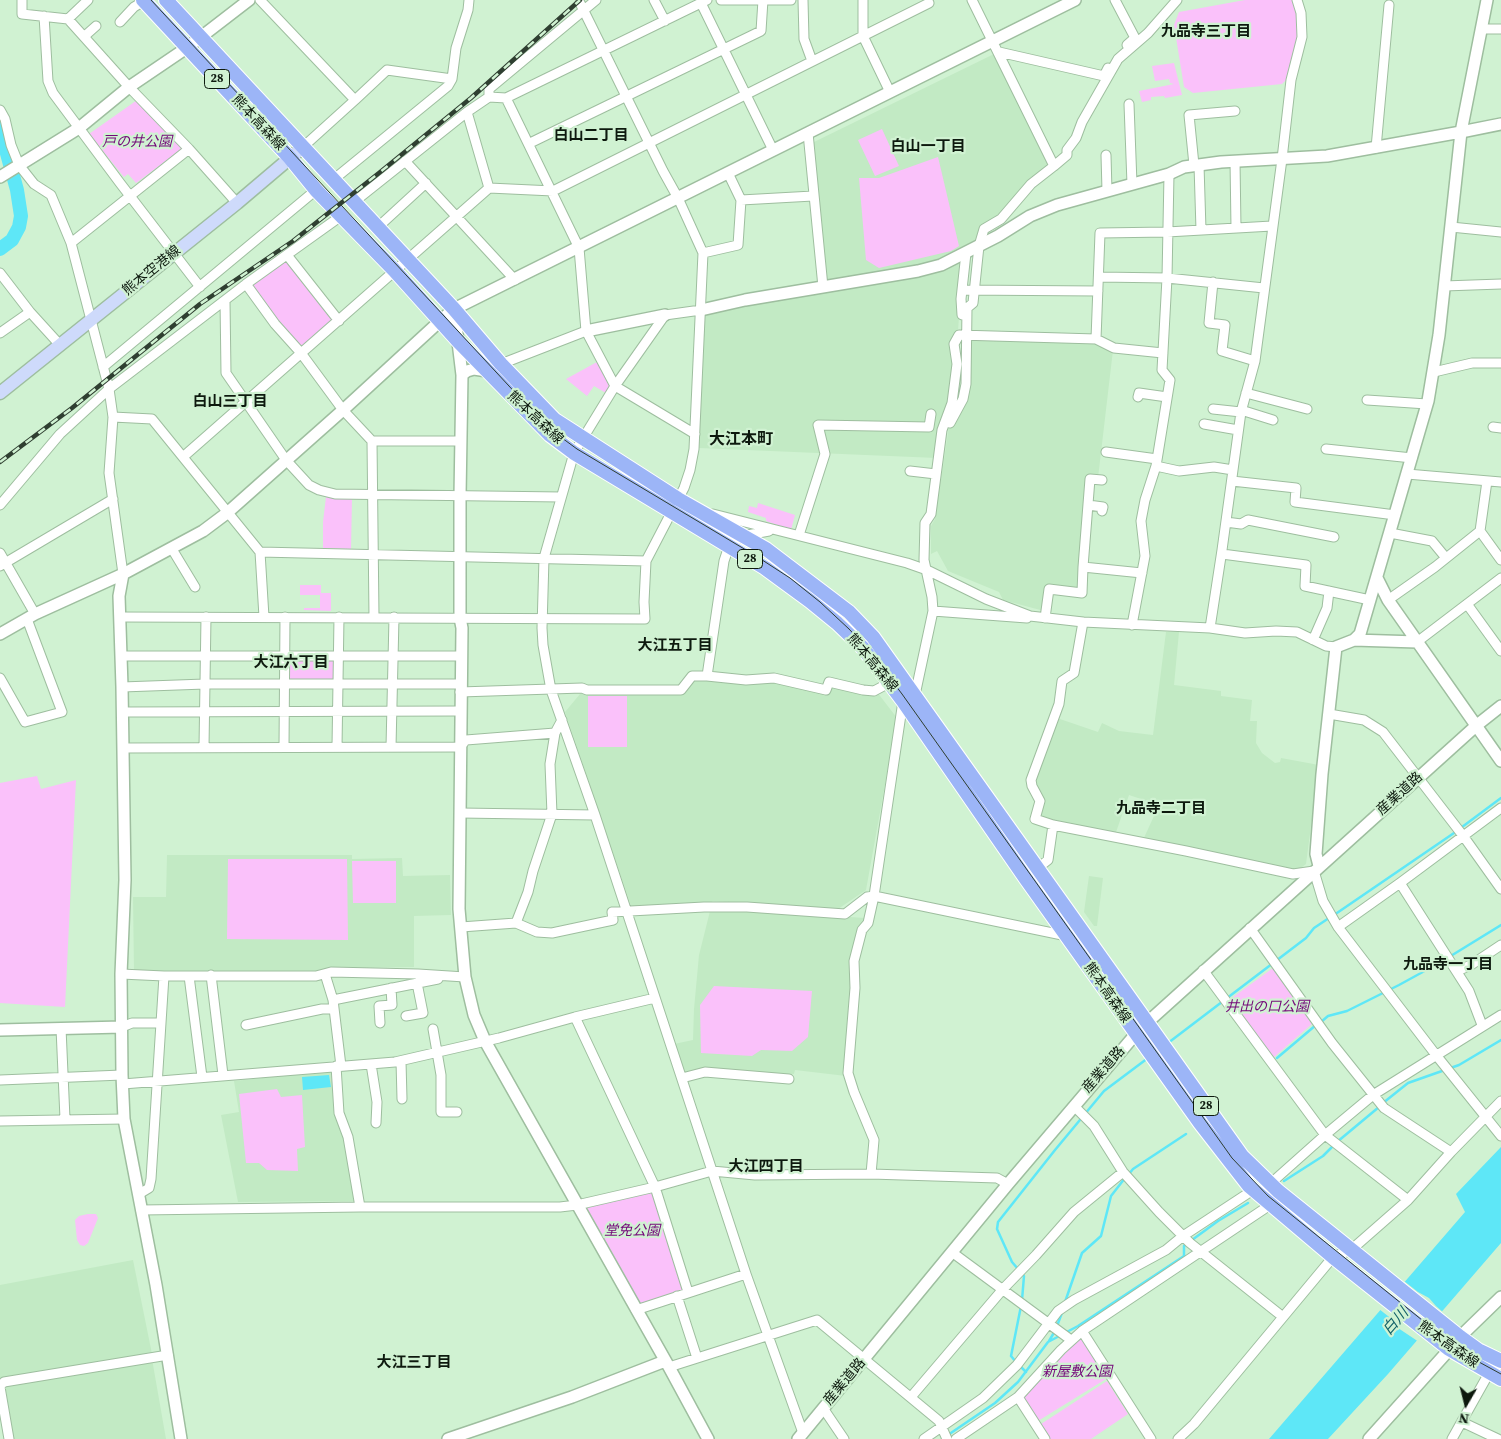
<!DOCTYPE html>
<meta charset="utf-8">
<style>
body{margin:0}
#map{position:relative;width:1501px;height:1439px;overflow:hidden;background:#d0f2d2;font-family:"Source Serif 4",serif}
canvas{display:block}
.north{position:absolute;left:1441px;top:1379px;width:50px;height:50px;-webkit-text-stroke:4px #d0f2d2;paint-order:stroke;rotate:188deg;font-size:14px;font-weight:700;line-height:20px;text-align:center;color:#0d190e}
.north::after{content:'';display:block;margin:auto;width:18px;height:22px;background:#0d190e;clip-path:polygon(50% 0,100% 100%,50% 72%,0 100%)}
</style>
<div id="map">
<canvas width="1501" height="1439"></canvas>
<div class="north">N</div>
</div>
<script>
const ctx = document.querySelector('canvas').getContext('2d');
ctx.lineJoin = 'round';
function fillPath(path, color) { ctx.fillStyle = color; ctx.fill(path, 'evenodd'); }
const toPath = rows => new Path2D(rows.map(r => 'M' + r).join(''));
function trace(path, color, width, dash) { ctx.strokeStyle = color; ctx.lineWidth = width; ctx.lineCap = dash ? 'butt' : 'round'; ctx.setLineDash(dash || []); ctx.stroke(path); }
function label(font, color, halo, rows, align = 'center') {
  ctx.font = font + ' "Source Serif 4","Noto Sans JP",serif'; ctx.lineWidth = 4.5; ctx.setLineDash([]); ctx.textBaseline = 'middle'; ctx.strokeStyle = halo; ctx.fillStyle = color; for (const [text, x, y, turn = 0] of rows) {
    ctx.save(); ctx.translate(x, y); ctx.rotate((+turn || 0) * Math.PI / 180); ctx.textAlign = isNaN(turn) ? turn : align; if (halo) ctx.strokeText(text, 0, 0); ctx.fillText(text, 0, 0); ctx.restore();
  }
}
fillPath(toPath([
 [994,54,1049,166,977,243,938,262,826,282,812,143],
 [963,260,958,331,951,345,956,364,937,458,699,448,705,315,708,312,925,275,942,271],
 [970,338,1099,342,1113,350,1098,478,1086,477,1080,589,1047,588,1044,611,1003,600,999,592,948,571,937,551,931,554,931,526,935,519,949,426,964,401],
 [1166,632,1179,632,1174,685,1221,691,1221,696,1252,700,1250,721,1257,721,1256,743,1262,753,1275,763,1280,762,1281,758,1319,765,1306,864,1297,871,1143,840,1159,805,1129,795,1115,835,1038,819,1034,782,1057,718,1098,732,1102,723,1119,731,1153,735],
 [696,678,770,681,826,693,829,684,877,692,897,718,866,890,838,909,713,901,708,904,631,906,565,712,580,694,678,693,686,691,691,681],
 [167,855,352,855,352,859,402,858,403,876,450,875,451,915,414,916,414,967,329,968,316,973,134,971,133,897,166,897],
 [1089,876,1103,878,1097,926,1094,926,1084,912],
 [717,908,865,918,860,926,846,1076,795,1070,794,1074,708,1071,685,1076,674,1044,693,1040,694,1009,699,955,710,911],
 [331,1071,335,1114,344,1138,355,1201,238,1202,221,1115,239,1112,234,1081],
 [133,1260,152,1354,0,1380,0,1285],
 [152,1359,166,1439,14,1439,5,1385]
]), '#c2eac4');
fillPath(toPath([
 [1245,0,1293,0,1297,13,1298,30,1290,76,1282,84,1193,93,1184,87,1174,25,1179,12],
 [1174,63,1182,95,1165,98,1164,96,1151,97,1151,100,1142,102,1139,91,1174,84,1170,83,1169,79,1155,81,1152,66],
 [140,98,186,146,136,183,128,174,124,177,89,134],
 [882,129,899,166,875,176,858,140],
 [938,157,959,246,951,251,879,268,866,260,859,178,879,178],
 [287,260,335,321,302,350,250,285],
 [597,362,610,384,606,393,594,386,587,396,566,379],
 [326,497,352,498,351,549,323,548,323,522],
 [758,503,795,515,791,530,766,521,766,518,748,512,749,506,757,508],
 [300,585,321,585,321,593,331,593,331,611,304,610,304,608,320,608,320,595,300,595],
 [287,659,333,660,333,681,287,680],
 [588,696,627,696,627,747,588,747],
 [37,776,41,789,76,780,65,1007,0,1003,0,783],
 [228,859,347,859,348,940,227,939],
 [352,861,396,861,396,903,353,903],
 [1273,968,1312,1024,1273,1058,1229,1000],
 [714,986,812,991,808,1037,792,1051,761,1050,752,1056,701,1053,700,1005],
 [277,1089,281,1097,302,1095,305,1147,297,1149,298,1171,267,1170,259,1163,246,1163,239,1094],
 [654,1190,685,1291,637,1307,581,1207],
 [88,1214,96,1214,98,1218,88,1243,84,1246,80,1245,77,1240,75,1220,79,1216],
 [1081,1337,1106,1379,1038,1421,1023,1397],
 [1107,1381,1128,1414,1091,1439,1050,1439,1041,1424]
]), '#fac1fa');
fillPath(toPath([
 [329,1075,331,1087,303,1090,302,1077],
 [1501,1147,1501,1243,1388,1374,1328,1439,1269,1439,1465,1212,1456,1194]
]), '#5ee7f7');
fillPath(toPath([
 [1404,1281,1418,1292,1429,1298,1436,1306,1444,1313,1419,1342,1398,1328,1393,1320,1379,1309]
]), '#d0f2d2');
trace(toPath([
 [1334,915,1454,833,1501,798],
 [1321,1022,1328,1016,1347,1011,1399,985,1441,962,1501,925],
 [1168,1043,1306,938,1314,928,1329,918],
 [1277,1058,1316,1025],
 [1383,1103,1408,1083,1459,1065,1501,1040],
 [1337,1142,1379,1107],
 [1129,1174,1133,1169,1186,1134],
 [1284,1181,1323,1156,1333,1146],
 [1192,1240,1218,1221,1248,1203],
 [1022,1300,1024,1276,1012,1262,997,1229,998,1222,1055,1150,1104,1091,1148,1058],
 [1065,1302,1082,1253,1101,1236,1111,1196,1125,1178],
 [1057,1326,1063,1310],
 [1049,1341,1055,1331],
 [1016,1362,1011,1356,1021,1306],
 [1020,1366,1026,1372],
 [942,1439,995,1403,1018,1382,1048,1342,1078,1326,1184,1256,1184,1246,1187,1243]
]), '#5ee7f7', 2.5);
trace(toPath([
 [0,128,17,190,21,216,19,227,12,240,0,249]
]), '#5ee7f7', 14);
const minor = toPath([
 [22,0,22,14,68,19,129,87,189,149,71,243],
 [260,0,355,100,387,70,452,79],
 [654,0,665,21],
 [721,0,791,0],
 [803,0,804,39,812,61],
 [863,0,863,36,890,92],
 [972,0,1054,166,1067,155,1067,150,1076,138,1082,122,1118,59,1148,33,1177,0],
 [1115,0,1135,38,1127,45],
 [701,3,773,150],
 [44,16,48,81,53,93,120,183,200,287],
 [68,19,88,0],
 [120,22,134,7,144,1],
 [1481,29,1501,29],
 [85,38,87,34,96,26],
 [999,52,1104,76,1108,68],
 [489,97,489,89,596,0],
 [506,98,579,248,586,331,615,386,695,434],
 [1129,104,1132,184],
 [0,110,5,119,11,145,19,165,34,184,51,195,71,243,109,389,113,417,109,473,123,574],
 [467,112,489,188],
 [808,133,823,287],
 [530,143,761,31,763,0],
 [303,147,355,100],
 [1376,148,1389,5],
 [189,149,237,203],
 [1106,155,1107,191],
 [405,161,515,280],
 [1235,161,1236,228],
 [1194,165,1189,115,1235,111],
 [1199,165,1201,230],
 [728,173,741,200],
 [333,180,448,86,452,79,456,48,468,10,469,0],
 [354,202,467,112,489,97,506,98,707,0],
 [1451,227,1501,232],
 [377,228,426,183],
 [703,253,738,245,741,200,813,196],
 [287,255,339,321],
 [0,273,30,312,0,333],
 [1099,277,1167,278,1264,288],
 [1213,282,1209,323,1225,325,1222,351,1255,361],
 [246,284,275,324,301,353,343,410,372,441,374,617],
 [1444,286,1501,284],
 [962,290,1098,291],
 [225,301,226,373,286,460,309,485,319,490,335,494,561,497],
 [701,310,665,315,615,386,574,453,544,558,542,628,543,645,551,690,595,815,746,1274,803,1433],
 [30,312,60,345],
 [962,315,961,299,966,253],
 [1096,339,1100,233,1167,232,1272,226],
 [103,367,316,190],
 [498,367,501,364,586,331],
 [1434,372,1472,363,1501,363],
 [1246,393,1307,409],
 [1138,397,1139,393,1167,397],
 [1367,400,1427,404],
 [1213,409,1241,412],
 [1241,410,1273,420],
 [113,417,152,419,260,552,264,617],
 [950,423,963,399,966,384,967,308,973,303,979,246,984,229,1001,219,1031,184,1054,166],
 [1204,424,1238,430],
 [1493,427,1501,428],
 [372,441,461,441],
 [1326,449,1412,458],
 [1106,452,1157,459],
 [183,457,489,188,553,191,929,3],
 [1156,466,1179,471,1214,467,1233,470],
 [910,471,936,474],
 [1407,474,1501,482],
 [1102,480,1090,479,1083,567,1142,573],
 [1232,481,1296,488,1295,502,1395,515],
 [0,505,60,434,109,389,246,284,341,216],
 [1088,505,1103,507,1102,511],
 [713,514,907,563,927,570,986,599,1030,616,1083,622,1210,628,1245,633,1276,631,1297,632,1326,646,1336,647],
 [1226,522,1241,524,1248,520,1334,537],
 [1480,531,1501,560],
 [1390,533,1432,541,1446,558],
 [799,535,825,454,818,425,929,427,931,414],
 [172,549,195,587],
 [260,552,646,561],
 [0,553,35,614],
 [1222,554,1306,565,1305,586,1370,600],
 [0,566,113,499],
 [1388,600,1435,567,1480,531,1487,481],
 [1467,604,1501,651],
 [933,611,1027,618],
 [120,617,645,619,644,602,646,561,684,488,690,470,694,449,703,253,678,198,663,171,580,3],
 [1045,618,1049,589,1082,593,1083,567],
 [1083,622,1074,673,1062,681,1059,704,1031,780,1032,786,1040,801,1035,819,1053,825,1186,851,1293,874,1314,871,1323,901,1338,927,1436,1055,1501,1136],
 [1132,625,1145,556,1141,521,1145,500,1156,466,1170,380,1162,370,1167,278,1169,174],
 [1210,628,1222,550,1241,412,1255,361,1282,159,1291,80,1302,37,1301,13,1297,0],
 [1313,640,1327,608,1329,591],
 [1417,642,1501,578],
 [121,656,461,656],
 [707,676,746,680,774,678,826,690,829,682,863,690,874,691,889,683],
 [0,678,25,722,62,712,27,619],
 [122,687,205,684,461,684],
 [460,692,582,688,587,690,681,690,692,676,707,676,724,561,729,546,742,536,769,531],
 [915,695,933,611,932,597,924,560,925,523,931,514,942,430,952,403,957,364,954,344,959,335,1096,339,1114,348,1163,353],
 [123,712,460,711],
 [1329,714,1364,720,1383,732,1464,837,1501,889],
 [204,747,206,617],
 [284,747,285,617],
 [337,747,339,617],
 [391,747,394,617],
 [123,748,460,747,466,740,555,733,562,720],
 [460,813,595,815],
 [1034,871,1048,860,1053,825],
 [1400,883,1469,991,1482,1025],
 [516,923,528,892,533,871,552,814,550,764,555,733],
 [461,927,516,923,537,932,552,933,613,920,612,912,704,907,747,907,845,914,867,897,874,896,1067,936,1090,943],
 [1338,927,1400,883,1501,808],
 [1250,928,1332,1043,1384,1108,1451,1152],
 [1203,970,1325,1135,1408,1200],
 [1457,971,1471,965,1501,945],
 [121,974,164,976,316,976,331,972,418,974,465,977],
 [325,974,333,1000,341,1066],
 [211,975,223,1075],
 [189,976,202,1077],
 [333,1000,438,979],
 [406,1016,423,1013,417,983],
 [575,1017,655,1187,688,1292],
 [380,1023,379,1006,392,1005,391,988],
 [246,1025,322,1009,334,1009],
 [122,1027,132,1023,161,1023],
 [61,1028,65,1119],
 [433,1029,441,1075,441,1112,457,1112],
 [401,1061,402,1099],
 [371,1064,377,1102,376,1123],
 [336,1066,339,1113,348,1137,360,1207],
 [682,1078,705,1072,789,1079],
 [0,1080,122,1075],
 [123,1084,395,1062,499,1038,575,1017,655,998],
 [1074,1106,1094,1126,1123,1172,1159,1212,1190,1243,1283,1317],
 [0,1121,124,1119],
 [871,1174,874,1140,854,1092,848,1073,855,988,854,961,862,930,868,923,874,896,903,701],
 [1270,1184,1325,1135,1373,1095,1501,1015],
 [139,1194,149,1188,151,1179,164,976],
 [141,1210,360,1207,560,1207,577,1205,655,1187,712,1171,755,1175,871,1174,997,1178,1008,1184],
 [953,1253,1071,1340],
 [677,1296,697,1358],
 [636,1310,746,1274],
 [1082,1331,1151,1439],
 [669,1367,817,1320,939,1421,947,1439],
 [0,1386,4,1382,168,1355],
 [0,1387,9,1439],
 [911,1397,1003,1289,1036,1255,1074,1212,1123,1172],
 [1018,1397,1045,1439],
 [823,1408,844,1439],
 [1462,1422,1498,1439],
 [924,1439,983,1398,1017,1365,1058,1311,1074,1300,1166,1250,1183,1236,1253,1190],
 [956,1439,1018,1397,1061,1350,1082,1331,1270,1205],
 [1178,1439,1194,1424,1333,1257,1351,1250,1408,1200,1451,1152,1501,1101],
 [1452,1439,1489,1373]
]);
const tertiary = toPath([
 [0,177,79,128,129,87,188,47,249,0],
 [454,309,462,375,460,496,460,618,462,628,459,909,465,977,474,1015,485,1041,669,1367,708,1439],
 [701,310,745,300,918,271,941,265,998,236,1030,216,1057,205,1169,174,1184,167,1221,162,1327,156,1461,132,1501,124],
 [586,331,665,315],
 [462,375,467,371,474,369,487,371],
 [123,574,119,596,122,687,125,880,121,974,122,1075,124,1119,156,1285,181,1439],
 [1377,578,1388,600,1501,761],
 [0,634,35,614,123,574,203,531,227,513,343,410,440,321,454,309,1075,0],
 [1354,640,1417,642],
 [1319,866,1316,854,1322,774,1336,647,1354,640,1360,634,1428,401,1439,335,1461,132,1487,0],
 [0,1030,122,1027],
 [448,1439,572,1397,665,1361],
 [798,1439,1008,1184,1140,1029,1477,725,1501,706],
 [1369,1439,1466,1331,1501,1297]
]);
const secondary = toPath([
 [0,393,237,203,303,147]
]);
const primary = toPath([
 [143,0,290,158,316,190,394,270,458,341,550,435,574,453,765,568,810,601,837,623,863,648,903,701,1026,879,1200,1123,1249,1186,1333,1257,1449,1349,1501,1379],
 [166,0,454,309,501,364,555,420,678,499,766,549,849,612,873,637,1242,1156,1278,1191,1460,1337,1478,1350,1501,1361]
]);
trace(minor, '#9ebe9f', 11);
trace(tertiary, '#9ebe9f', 14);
trace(secondary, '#9ebe9f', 15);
trace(primary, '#fff', 16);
trace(minor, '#fff', 9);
trace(tertiary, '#fff', 11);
trace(secondary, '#cedafb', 12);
trace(primary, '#9cb5f7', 14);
trace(toPath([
 [151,0,547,427,577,449,756,556,790,578,820,602,849,629,867,648,902,694,1232,1158,1268,1196,1453,1345,1468,1356,1501,1374]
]), '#2f3f31', 1);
const rail = toPath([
 [0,462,72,408,200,304,293,241,379,173,471,98,580,0]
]);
trace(rail, '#2f3f31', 4.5);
trace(rail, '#d0f2d2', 2.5, [8]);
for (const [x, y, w] of [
 [217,79,25],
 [750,559,25],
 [1206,1106,25]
]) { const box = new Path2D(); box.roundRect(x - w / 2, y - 9.5, w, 19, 4); ctx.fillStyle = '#d0f2d2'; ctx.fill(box); trace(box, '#0d190e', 1); }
label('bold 12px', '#0d190e', null, [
 ["28",217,79],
 ["28",750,559],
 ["28",1206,1106]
]);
label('14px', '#0d190e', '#d0f2d2', [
 ["熊本高森線",258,123,47],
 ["熊本空港線",152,271,-39],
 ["熊本高森線",535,418,43],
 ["熊本高森線",872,663,50],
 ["産業道路",1400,794,-42],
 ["熊本高森線",1107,993,55],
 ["産業道路",1104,1070,-49],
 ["熊本高森線",1448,1345,35],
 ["産業道路",845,1382,-50]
]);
label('italic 14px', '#730678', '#d0f2d2', [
 ["戸の井公園",137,142],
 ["井出の口公園",1267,1007],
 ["堂免公園",632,1231],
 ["新屋敷公園",1077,1372]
]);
label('bold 15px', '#0d190e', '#d0f2d2', [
 ["九品寺三丁目",1206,32],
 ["白山二丁目",591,136],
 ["白山一丁目",928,147],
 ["白山三丁目",230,402],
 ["大江五丁目",675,646],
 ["大江六丁目",291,663],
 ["九品寺二丁目",1161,809],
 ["九品寺一丁目",1448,965],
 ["大江四丁目",766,1167],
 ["大江三丁目",414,1363]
]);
label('italic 15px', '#116068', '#d0f2d2', [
 ["白川",1396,1322,-49]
]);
label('bold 16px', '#0d190e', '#d0f2d2', [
 ["大江本町",741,440]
]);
</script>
